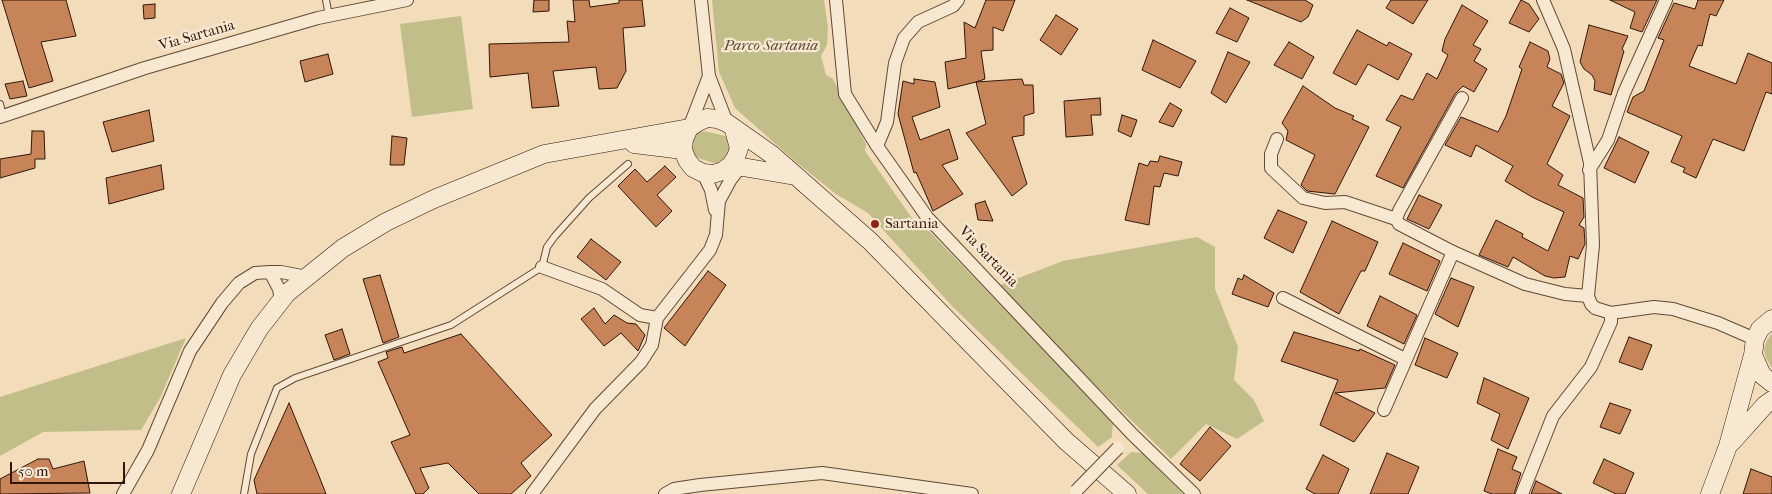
<!DOCTYPE html>
<style>
body{margin:0}
#map{position:relative;width:1772px;height:494px;overflow:hidden;background:#f3dcb9;font-family:"IM FELL French Canon",serif}
canvas{display:block}
.scale{position:absolute;left:10px;top:462px;width:115px;height:22px;box-sizing:border-box;border:2px solid #311609;border-top:0;padding-left:6px;font-size:15px;line-height:18px;white-space:nowrap;color:#311609;-webkit-text-stroke:4px #f7e8d2;paint-order:stroke}
</style>
<div id="map">
<canvas width="1772" height="494"></canvas>
<div class="scale">50 m</div>
</div>
<script>
const ctx = document.querySelector('canvas').getContext('2d');
ctx.lineJoin = 'round';
function fillPath(path, color) { ctx.fillStyle = color; ctx.fill(path, 'evenodd'); }
const toPath = rows => new Path2D(rows.map(r => 'M' + r).join(''));
function trace(path, color, width, dash) { ctx.strokeStyle = color; ctx.lineWidth = width; ctx.lineCap = dash ? 'butt' : 'round'; ctx.setLineDash(dash || []); ctx.stroke(path); }
function label(font, color, halo, rows, align = 'center') {
  ctx.font = font + ' "IM FELL French Canon",serif'; ctx.lineWidth = 4.5; ctx.setLineDash([]); ctx.textBaseline = 'middle'; ctx.strokeStyle = halo; ctx.fillStyle = color; for (const [text, x, y, turn = 0] of rows) {
    ctx.save(); ctx.translate(x, y); ctx.rotate((+turn || 0) * Math.PI / 180); ctx.textAlign = isNaN(turn) ? turn : align; if (halo) ctx.strokeText(text, 0, 0); ctx.fillText(text, 0, 0); ctx.restore();
  }
}
fillPath(toPath([
 [712,0,824,0,828,28,827,45,821,56,826,75,833,79,866,144,865,151,916,224,922,224,1113,421,1112,437,1098,447,952,306,868,213,836,194,797,163,735,108,719,72],
 [461,16,473,109,412,117,400,24],
 [704,131,725,136,731,141,731,156,719,163,713,163,693,156,691,147,693,139,697,133],
 [1197,237,1215,247,1215,289,1238,347,1234,380,1254,400,1264,421,1237,439,1206,424,1171,459,995,287,1063,261],
 [1772,333,1772,368,1766,358,1764,350,1766,342],
 [186,338,160,398,141,430,43,432,0,456,0,397],
 [1131,452,1142,453,1183,494,1148,494,1117,465]
]), '#c2be8a');
const building = toPath([
 [2,0,66,0,76,36,41,42,53,81,29,88,2,0],
 [534,0,549,0,549,11,533,12,534,0],
 [573,0,589,0,590,7,619,3,619,0,642,0,645,26,623,28,626,71,617,88,599,89,596,67,553,71,559,106,532,108,528,73,490,77,489,44,569,42,567,21,575,22,573,0],
 [986,0,1015,0,1003,31,993,27,993,50,981,51,985,79,976,82,1022,79,1024,85,1033,85,1034,113,1024,116,1024,135,1012,137,1027,184,1012,196,966,133,986,124,976,82,948,89,945,62,966,58,964,22,975,28,986,0],
 [1247,0,1305,0,1313,5,1308,17,1301,22,1247,0],
 [1391,0,1428,0,1413,24,1386,8,1391,0],
 [1521,0,1529,4,1539,19,1529,32,1509,23,1521,0],
 [1610,0,1657,0,1642,32,1630,28,1635,12,1610,0],
 [1698,0,1724,0,1716,16,1710,14,1702,46,1698,45,1689,66,1736,84,1748,53,1772,63,1772,94,1766,92,1744,151,1713,139,1696,178,1683,172,1685,168,1671,162,1682,136,1627,112,1633,97,1644,91,1664,40,1658,38,1674,3,1695,9,1698,0],
 [155,4,155,18,144,19,143,5,155,4],
 [1462,5,1488,21,1473,45,1481,49,1474,61,1487,69,1474,92,1463,86,1455,94,1403,188,1376,176,1401,127,1386,120,1401,95,1413,100,1427,73,1437,79,1448,55,1442,51,1445,39,1462,5],
 [1230,8,1249,18,1237,42,1216,33,1230,8],
 [1056,15,1078,29,1061,55,1040,40,1056,15],
 [1589,25,1628,36,1622,49,1624,51,1611,95,1594,90,1595,81,1592,75,1584,69,1580,62,1589,25],
 [1357,30,1387,46,1389,42,1412,54,1398,80,1368,64,1356,85,1333,73,1357,30],
 [1153,40,1196,61,1180,88,1142,70,1153,40],
 [1289,42,1314,57,1302,79,1274,65,1289,42],
 [1530,42,1548,51,1550,59,1547,67,1561,74,1564,83,1552,106,1570,116,1547,164,1563,175,1558,185,1583,198,1584,217,1579,225,1584,228,1585,244,1578,259,1570,256,1565,277,1554,278,1545,276,1513,257,1508,267,1479,255,1496,220,1523,234,1522,237,1548,251,1564,212,1532,197,1505,181,1513,166,1476,145,1471,157,1445,145,1461,117,1498,132,1506,116,1522,69,1519,67,1530,42],
 [1228,52,1250,62,1226,103,1211,93,1228,52],
 [328,54,333,74,305,82,300,61,328,54],
 [914,79,935,82,940,107,912,117,920,140,949,129,958,159,942,165,963,194,933,211,916,172,914,173,898,114,903,81,914,84,914,79],
 [23,81,27,96,10,99,5,84,23,81],
 [1303,86,1335,108,1354,116,1352,119,1369,127,1335,194,1307,191,1301,185,1315,155,1286,140,1288,131,1282,123,1303,86],
 [1100,98,1101,115,1091,115,1093,135,1066,137,1064,101,1100,98],
 [1170,103,1182,110,1173,127,1159,122,1170,103],
 [149,110,154,141,112,152,103,122,149,110],
 [1122,115,1137,120,1131,137,1118,131,1122,115],
 [32,131,44,131,45,159,35,159,35,168,0,178,0,159,31,154,32,131],
 [392,136,407,138,404,165,390,165,392,136],
 [1619,137,1649,152,1635,183,1604,168,1619,137],
 [1160,156,1182,162,1178,176,1164,173,1160,187,1154,186,1149,225,1125,220,1139,163,1148,166,1150,161,1158,162,1160,156],
 [161,165,164,189,109,204,106,178,161,165],
 [665,166,676,177,657,195,672,211,656,227,618,186,635,169,647,182,665,166],
 [1419,195,1442,205,1429,229,1407,219,1419,195],
 [985,201,993,221,978,220,975,204,985,201],
 [1278,210,1307,222,1293,253,1264,238,1278,210],
 [1332,221,1378,242,1365,271,1361,271,1339,314,1300,292,1332,221],
 [591,239,621,262,606,280,577,257,591,239],
 [1403,243,1440,261,1427,291,1389,274,1403,243],
 [708,271,726,285,685,346,664,328,708,271],
 [380,275,399,337,383,343,363,279,380,275],
 [1244,275,1274,293,1268,307,1232,294,1238,278,1242,280,1244,275],
 [1451,278,1474,287,1458,327,1435,314,1451,278],
 [1380,296,1417,315,1404,344,1367,326,1380,296],
 [594,308,605,324,614,315,627,323,636,324,645,335,638,351,621,333,604,346,581,319,594,308],
 [342,329,350,354,334,360,325,335,342,329],
 [1294,332,1359,351,1360,349,1395,365,1385,388,1335,393,1375,413,1354,442,1320,425,1338,380,1281,361,1294,332],
 [461,334,552,435,521,463,531,476,511,494,479,494,448,463,420,468,429,488,423,494,416,494,391,442,410,435,378,362,388,358,386,352,402,347,404,353,461,334],
 [1629,337,1652,345,1642,370,1619,362,1629,337],
 [1425,338,1458,353,1447,378,1415,365,1425,338],
 [1484,378,1529,398,1508,449,1491,440,1500,414,1477,403,1484,378],
 [289,403,319,476,326,494,257,494,254,480,289,403],
 [1610,403,1631,410,1620,434,1600,427,1610,403],
 [1210,427,1231,446,1200,481,1180,464,1210,427],
 [1498,449,1517,457,1512,469,1521,473,1514,494,1492,494,1484,491,1498,449],
 [1387,453,1419,467,1408,494,1370,494,1387,453],
 [1323,455,1349,469,1338,494,1315,494,1306,489,1323,455],
 [38,459,49,459,53,469,84,461,90,493,0,494,0,479,38,459],
 [1604,459,1634,473,1625,494,1616,494,1593,483,1604,459],
 [1751,469,1772,477,1772,494,1743,494,1751,469],
 [1536,481,1562,494,1531,494,1536,481]
]);
fillPath(building, '#c78459');
trace(building, '#311609', 1);
const lane = toPath([
 [326,0,329,16],
 [0,104,3,116],
 [244,494,251,454,277,388,295,378,451,325,542,267,547,247,555,236,589,198,628,164]
]);
const street = toPath([
 [701,0,709,76,727,123],
 [836,0,845,94,877,146,927,217,1132,434,1194,494],
 [1543,0,1564,49,1590,163,1593,245,1588,296,1591,304,1595,308,1611,313,1654,307,1673,309,1718,323,1755,339],
 [1462,98,1399,211,1396,219,1399,224,1453,252,1525,284,1565,294,1588,296],
 [0,117,145,68,318,18,407,0],
 [689,128,709,76],
 [1277,139,1271,154,1271,168,1303,198,1325,203,1345,202,1396,219],
 [877,146,887,122,895,63,904,38,918,22,953,6,958,0],
 [1589,170,1608,140,1624,93,1666,0],
 [703,173,711,190,715,210],
 [542,267,602,289,640,315,657,318,710,250,716,235,719,201,731,179,741,166],
 [1283,298,1405,359],
 [281,301,279,289,270,272,281,272,307,277],
 [1384,410,1453,252],
 [123,494,148,450,190,351,222,303,239,283,255,273,270,272],
 [532,494,595,409,641,362,652,345,657,318],
 [665,494,674,489,700,485,822,473,972,494],
 [1522,494,1553,416,1591,367,1611,322,1611,313]
]);
const secondary = toPath([
 [734,130,739,148,736,157,731,165,723,171,713,174,703,173,693,168,687,160,683,150,684,139,689,128,698,122,707,118,717,119,727,123,771,154,870,241,1066,441,1127,494],
 [634,144,683,150],
 [731,165,795,176],
 [1772,319,1760,329,1755,339,1753,355,1762,375,1772,383],
 [1732,442,1765,405,1772,400],
 [181,494,232,375,259,329,287,293,343,248,386,222,434,199,544,154,689,128],
 [1710,494,1728,446,1753,355]
]);
trace(lane, '#624835', 8);
trace(street, '#624835', 14);
trace(secondary, '#311609', 19);
trace(lane, '#f7e8d2', 6);
trace(street, '#f7e8d2', 12);
trace(secondary, '#f7e8d2', 18);
const streetBridge = toPath([
 [1076,491,1118,448]
]);
trace(streetBridge, '#624835', 14, []);
trace(streetBridge, '#f7e8d2', 12);
for (const [x, y, r, color] of [
 [875,224,5,"#8f2418"]
]) { const dot = new Path2D(); dot.arc(x, y, r, 0, 2 * Math.PI); ctx.fillStyle = color; ctx.fill(dot); trace(dot, '#f7e8d2', 2); }
label('15px', '#311609', '#f7e8d2', [
 ["Via Sartania",197,36,-16],
 ["Via Sartania",988,257,46]
]);
label('italic 15px', '#5c4830', '#f7e8d2', [
 ["Parco Sartania",771,46]
]);
label('15px', '#311609', '#f7e8d2', [
 ["Sartania",885,224]
], 'left');
</script>
